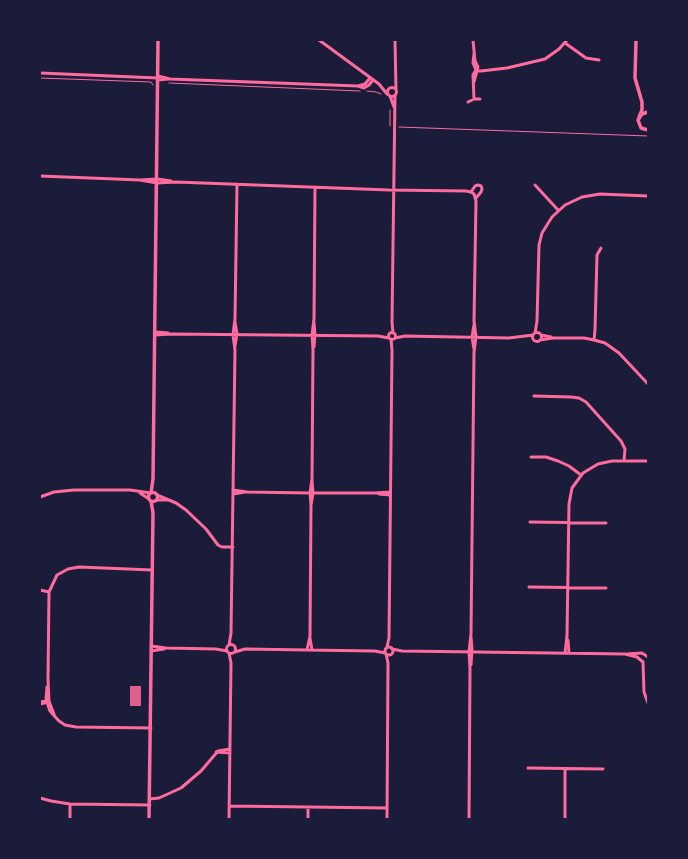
<!DOCTYPE html>
<style>
body{margin:0}
#map{position:relative;width:688px;height:859px;overflow:hidden;background:#1b1b3a;font-family:"Roboto Condensed",sans-serif}
canvas{display:block}
.frame{position:absolute;inset:0;border:41px solid #1b1b3a;pointer-events:none}
</style>
<div id="map">
<canvas width="688" height="859"></canvas>
<div class="frame"></div>
</div>
<script>
const ctx = document.querySelector('canvas').getContext('2d');
ctx.lineJoin = 'round';
function fillPath(path, color) { ctx.fillStyle = color; ctx.fill(path, 'evenodd'); }
const toPath = rows => new Path2D(rows.map(r => 'M' + r).join(''));
function trace(path, color, width, dash) { ctx.strokeStyle = color; ctx.lineWidth = width; ctx.lineCap = dash ? 'butt' : 'round'; ctx.setLineDash(dash || []); ctx.stroke(path); }
fillPath(toPath([
 [130,686,141,686,141,706,130,706]
]), '#dd5f8e');
trace(toPath([
 [40,78,151,82,153,85],
 [169,83,360,91],
 [367,91,376,92,381,94],
 [390,126,390,110],
 [399,127,648,136]
]), '#ff6b9d', 1);
trace(toPath([
 [319,40,379,84,387,94],
 [395,40,396,90],
 [473,40,475,61,478,67,474,82],
 [565,43,586,58,599,60],
 [474,54,473,63,476,70,481,71,507,68,545,59,559,49,567,40],
 [40,73,158,78],
 [158,76,170,79,358,86,364,88,369,85,373,80],
 [158,80,168,79],
 [358,86,365,84,370,78],
 '387.5 92a4.5 4.5 0 1 1 9 0a4.5 4.5 0 1 1-9 0Z',
 [390,96,394,107],
 [474,99,473,75,477,68],
 [468,102,474,99,480,99],
 [40,176,140,180,157,179,171,181],
 [140,180,157,183,176,182,389,190,466,191,471,192,474,194,476,201,474,321,476,337,474,352,471,634,469,652,470,669,469,819],
 [535,185,558,210],
 [471,192,475,186,478,185,481,186,482,189,481,192,476,198],
 [155,332,168,333],
 '532.5 337a4.5 4.5 0 1 1 9 0a4.5 4.5 0 1 1-9 0Z',
 '388.5 336a3.5 3.5 0 1 1 7 0a3.5 3.5 0 1 1-7 0Z',
 [393,333,392,322,395,95],
 [535,333,537,321,539,245,542,233,552,217,565,205,582,197,600,194,648,196],
 [155,335,171,334,378,336,389,338],
 [541,335,551,337],
 [395,338,405,336,509,338,533,335],
 [540,340,553,338,584,338,594,340,605,343,619,353,648,384],
 [594,340,595,330,597,255,601,248],
 [235,346,237,334,235,322],
 [314,347,315,335,314,323],
 [474,349,472,337,474,325],
 [534,396,571,397,579,398,586,402,621,441,625,449,624,461],
 [531,457,546,457,558,461,569,466,581,475],
 [233,490,247,492,310,493,375,493,390,492],
 [140,493,149,499],
 [233,494,245,492],
 [379,494,390,495],
 [157,495,176,503,186,510,206,529,218,545,222,547,233,547],
 [40,497,54,492,74,490,130,490,151,493],
 [157,500,167,500],
 [311,505,310,493,312,479,313,350,312,335,314,319,315,187],
 [530,522,606,523],
 [529,587,606,588],
 [40,590,49,592],
 [310,638,312,650],
 [568,640,569,653],
 '226.5 649a4.5 4.5 0 1 1 9 0a4.5 4.5 0 1 1-9 0Z',
 [229,645,231,633,235,350,233,335,235,319,237,184],
 [151,646,166,648,216,649,227,651],
 '385 651a4 4 0 1 1 8 0a4 4 0 1 1-8 0Z',
 [387,647,389,638,392,350,391,339],
 [392,649,402,651,625,654,637,657,643,662],
 [307,650,310,636,311,505,313,493,312,480],
 [151,651,164,649],
 [235,652,245,649,307,650,375,651,385,653],
 [229,653,231,663,229,819],
 [565,653,567,636,569,504,572,488,583,473,598,464,612,461,648,461],
 [386,654,388,663,387,819],
 [627,654,642,653,648,657],
 [643,662,644,692,648,703],
 [471,665,472,649,471,637],
 [47,687,46,699,50,711,59,721,65,725,76,727,151,728],
 [40,702,47,701],
 [40,704,48,702],
 [55,717,49,701,48,679,49,592,57,575,68,569,79,567,152,570],
 [216,752,230,753],
 [528,768,603,769],
 [40,798,51,801,70,804,150,805],
 [150,799,159,798,181,788,201,771,218,751,230,749],
 [229,806,387,808],
 [70,819,70,804],
 [308,819,308,807],
 [565,819,565,769]
]), '#ff6b9d', 3);
trace(toPath([
 [636,40,635,78,642,102,642,110,639,117],
 [648,112,642,114,638,120,641,128,648,130],
 '148.5 497a4.5 4.5 0 1 1 9 0a4.5 4.5 0 1 1-9 0Z',
 [151,493,153,479,158,40],
 [149,819,153,513,151,501]
]), '#ff6b9d', 3.5);
</script>
